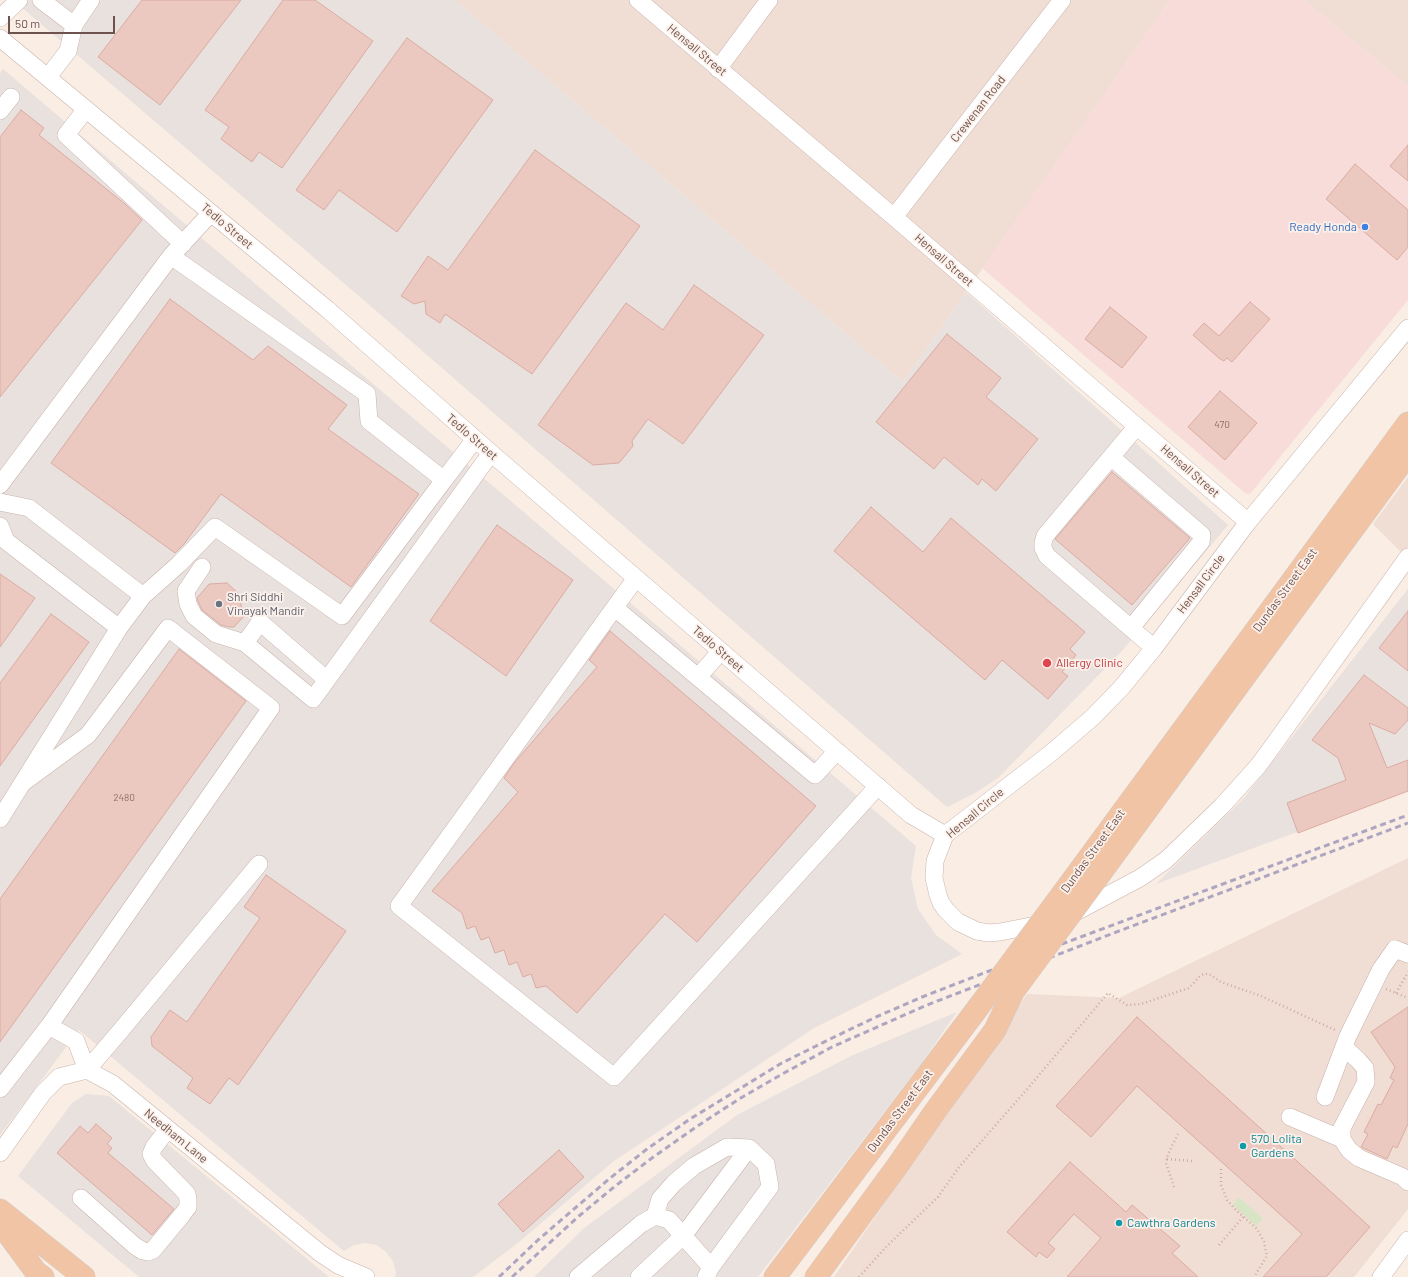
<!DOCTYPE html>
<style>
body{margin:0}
#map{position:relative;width:1408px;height:1277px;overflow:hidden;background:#f9ede4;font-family:Barlow,sans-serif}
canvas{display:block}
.scale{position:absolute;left:8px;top:16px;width:107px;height:18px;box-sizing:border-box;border:2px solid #6e524d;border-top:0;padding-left:5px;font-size:12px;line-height:14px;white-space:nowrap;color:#6e524d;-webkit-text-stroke:3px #fcf1ea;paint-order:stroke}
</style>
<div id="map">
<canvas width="1408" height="1277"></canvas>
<div class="scale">50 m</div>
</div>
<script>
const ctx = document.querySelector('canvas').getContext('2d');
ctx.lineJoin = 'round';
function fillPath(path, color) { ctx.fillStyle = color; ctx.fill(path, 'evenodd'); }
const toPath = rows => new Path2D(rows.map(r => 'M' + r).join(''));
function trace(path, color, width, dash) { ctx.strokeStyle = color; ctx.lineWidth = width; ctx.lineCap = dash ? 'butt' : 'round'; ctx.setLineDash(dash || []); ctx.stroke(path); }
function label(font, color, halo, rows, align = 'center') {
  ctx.font = font + ' Barlow,sans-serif'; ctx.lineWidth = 3.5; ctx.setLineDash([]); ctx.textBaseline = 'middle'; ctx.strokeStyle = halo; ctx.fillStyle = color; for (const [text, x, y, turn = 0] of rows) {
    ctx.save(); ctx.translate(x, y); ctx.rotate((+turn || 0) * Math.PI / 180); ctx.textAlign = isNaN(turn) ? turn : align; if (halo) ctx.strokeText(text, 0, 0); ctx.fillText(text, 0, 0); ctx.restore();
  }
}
fillPath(toPath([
 [455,0,1170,0,903,382],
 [1304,0,1408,0,1408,86],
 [1408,477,1408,559,1373,524],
 [1408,858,1408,1209,1354,1277,834,1277,1027,994,1119,998]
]), '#f0ddd4');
fillPath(toPath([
 [1170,0,1304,0,1408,86,1408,300,1250,494,1245,493,982,268]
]), '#f8dcd9');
fillPath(toPath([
 [13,0,455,0,903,382,966,292,1228,525,1121,652,998,778,975,793,947,807,381,315],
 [3,69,916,846,911,878,918,909,936,935,962,954,814,1028,614,1161,519,1242,473,1277,395,1277,396,1272,393,1261,386,1252,377,1245,365,1243,354,1245,344,1251,79,1030,0,1135,0,73],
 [1408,589,1408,791,1156,884,1244,798],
 [957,1012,921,1064,758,1277,534,1277,583,1229,737,1115,851,1056],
 [86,1094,109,1096,329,1277,139,1277,18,1176,72,1103]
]), '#e9e1de');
fillPath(toPath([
 [1238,1198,1241,1199,1262,1218,1262,1220,1256,1226,1233,1205]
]), '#d8e5c5');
const building = toPath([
 [142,0,241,0,160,105,98,57,142,0],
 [283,0,315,0,373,41,282,168,259,152,252,162,221,139,229,127,205,110,283,0],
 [407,38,493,100,397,232,339,190,324,210,296,190,407,38],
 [21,110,44,128,39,135,125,204,142,220,0,397,0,137,21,110],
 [1408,145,1408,181,1390,166,1408,145],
 [535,150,640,226,532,374,445,314,440,323,426,314,425,301,414,304,401,296,428,256,448,270,535,150],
 [1355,164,1408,210,1408,247,1397,260,1326,199,1355,164],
 [694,285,764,335,683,444,648,419,632,441,633,446,619,463,593,465,538,425,626,303,663,330,694,285],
 [170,299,253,360,268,346,347,405,328,429,419,494,351,587,221,494,184,544,175,553,51,463,170,299],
 [1250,302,1270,319,1232,362,1227,358,1224,361,1220,359,1193,335,1204,323,1219,336,1250,302],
 [1110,307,1147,337,1122,368,1085,339,1110,307],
 [947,334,1001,378,986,397,1038,439,996,491,982,479,978,485,944,457,934,469,876,422,947,334],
 [1220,391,1257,423,1225,460,1188,427,1220,391],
 [1112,472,1190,538,1132,605,1055,539,1112,472],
 [871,507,923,552,951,518,1085,632,1070,649,1076,655,1062,672,1068,676,1048,699,1002,660,985,680,834,551,871,507],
 [497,525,573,580,506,676,430,621,497,525],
 [0,574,35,598,0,647,0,574],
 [227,583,239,594,242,610,246,614,234,627,229,627,221,625,202,610,198,601,197,598,209,584,227,583],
 [1408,611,1408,671,1379,648,1408,611],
 [51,614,89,642,0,766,0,683,51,614],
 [610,631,816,806,697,942,665,914,577,1013,546,986,536,988,531,974,523,977,517,962,509,965,504,950,495,953,489,937,481,940,475,926,467,929,462,913,432,891,518,792,504,778,514,763,597,667,589,660,610,631],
 [179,649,246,701,0,1042,0,899,179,649],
 [1364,675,1408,708,1408,720,1395,734,1369,723,1387,768,1408,760,1408,791,1298,833,1287,803,1346,780,1338,758,1312,740,1364,675],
 [266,875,346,931,238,1085,229,1078,210,1104,187,1088,193,1078,152,1046,151,1037,170,1010,187,1022,260,918,244,907,266,875],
 [1408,1007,1408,1124,1397,1148,1393,1146,1387,1159,1361,1147,1368,1134,1364,1132,1378,1104,1381,1105,1394,1080,1390,1078,1395,1067,1371,1032,1408,1007],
 [1137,1017,1370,1227,1326,1277,1263,1277,1302,1234,1137,1086,1091,1137,1056,1106,1137,1017],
 [96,1124,112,1138,107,1144,112,1148,108,1153,174,1209,152,1235,57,1153,80,1126,88,1133,96,1124],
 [559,1150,584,1177,523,1232,498,1204,559,1150],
 [1070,1162,1126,1212,1132,1205,1180,1246,1172,1253,1198,1277,1067,1277,1101,1238,1074,1214,1048,1243,1055,1249,1047,1258,1039,1252,1036,1257,1007,1232,1070,1162]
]);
fillPath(building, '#ebc8c0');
trace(building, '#dbaca2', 1);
const minor = toPath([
 [41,0,74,25,68,51,48,77],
 [638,0,894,217,1248,522],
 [0,18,19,0],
 [74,25,91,0],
 [0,38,327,309,491,453,911,815,945,835],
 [718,69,769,0],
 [86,109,66,135,183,244],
 [0,111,11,97],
 [894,217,1062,0],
 [171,256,367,394,369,421,444,480,475,439],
 [1137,426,1045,536,1043,543,1043,548,1047,556,1154,648],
 [1111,457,1202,535,1201,542,1131,628],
 [0,485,171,256,211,213],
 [0,502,29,508,143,596,179,564,215,527,342,616,444,480],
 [0,526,6,541,119,628,143,596],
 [202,567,186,591,188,604,194,616,216,634,245,643,313,699,491,453],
 [636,578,399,906,614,1077,878,786],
 [615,608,815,775,837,751],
 [245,643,260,622,327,680],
 [698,677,721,651],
 [24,782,88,735,168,628,271,708,49,1026],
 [0,819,119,628],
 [1072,914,1140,878,1166,860,1222,806,1258,766,1272,747,1408,557],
 [1046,923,1000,932,989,933,977,931,958,922,946,910,941,903,938,895,934,878,935,861,945,835,1051,753,1093,717,1122,687,1154,648,1248,522,1408,328],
 [1345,1048,1358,1060,1365,1068,1366,1082,1342,1128,1342,1139,1349,1150,1359,1158,1403,1177,1408,1182],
 [0,1089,49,1026,76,1041,87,1070,122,1029,259,864],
 [1325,1097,1348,1036,1381,969,1395,949,1408,954],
 [1290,1117,1342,1139],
 [0,1153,43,1093,59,1077,87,1070,113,1084,320,1253,338,1265,366,1277],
 [81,1198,135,1246,143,1251,148,1252,153,1250,182,1215,188,1207,188,1200,187,1194,154,1160,151,1154,154,1147,168,1129],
 [655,1216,669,1220,711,1267],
 [578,1277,641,1224,655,1216,660,1199,674,1183,694,1166,727,1147,749,1148,766,1164,770,1187,711,1267,706,1277],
 [639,1277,683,1236,749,1148],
 [1381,1277,1408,1240]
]);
const major = toPath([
 [1100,874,1408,454],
 [1074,878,1408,423],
 [0,1210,84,1277],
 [0,1223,36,1272,43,1277],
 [775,1277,977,1009],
 [816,1277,898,1165,936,1110,995,1030,1013,992]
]);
trace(minor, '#c8b3ac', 18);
trace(major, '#d4cbca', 23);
trace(toPath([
 [1386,989,1408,998],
 [1396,993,1408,972],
 [1167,1159,1192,1161],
 [1221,1169,1221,1185,1227,1200,1236,1210,1257,1229,1264,1242,1267,1256,1254,1277],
 [1174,1187,1166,1163,1168,1154,1178,1134],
 [1219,1245,1243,1217],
 [859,1277,886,1247,938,1197,959,1167,1029,1087,1108,993,1127,1005,1141,1004,1189,988,1200,976,1204,974,1209,974,1221,982,1261,996,1335,1030]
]), '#cfaba3', 2.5, [1, 3]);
trace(minor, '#fff', 17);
trace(major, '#f0c4a5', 22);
trace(toPath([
 [499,1277,538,1240,574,1209,609,1179,647,1149,690,1119,736,1091,780,1064,828,1040,876,1017,922,997,984,973,1408,815],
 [512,1277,579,1216,614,1187,652,1158,696,1127,739,1099,784,1073,832,1047,927,1005,1119,931,1408,823]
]), '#aea5c1', 3, [6, 4]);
const majorBridge = toPath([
 [1013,992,1100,874],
 [977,1009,1074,878]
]);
trace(majorBridge, '#d4cbca', 23, []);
trace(majorBridge, '#f0c4a5', 22);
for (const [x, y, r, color] of [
 [1365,227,4,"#3f7fe0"],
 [219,604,4,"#6b7280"],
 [1047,663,5,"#e0444e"],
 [1243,1146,4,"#0f9aa8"],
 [1119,1223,4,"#0f9aa8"]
]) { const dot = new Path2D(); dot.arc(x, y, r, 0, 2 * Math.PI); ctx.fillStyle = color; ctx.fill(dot); trace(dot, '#fcf1ea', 1.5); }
label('10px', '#8d706a', null, [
 ["470",1222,425],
 ["2480",124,798]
]);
label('12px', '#6e524d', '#fcf1ea', [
 ["Hensall Street",697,50,40],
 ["Crewenan Road",978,109,-52],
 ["Tedlo Street",227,226,40],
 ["Hensall Street",944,260,41],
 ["Tedlo Street",472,437,41],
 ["Hensall Street",1190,471,41],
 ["Hensall Circle",1201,584,-53],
 ["Dundas Street East",1285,590,-54],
 ["Tedlo Street",718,649,41],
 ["Hensall Circle",975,813,-40],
 ["Dundas Street East",1093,851,-54],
 ["Dundas Street East",900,1111,-53],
 ["Needham Lane",176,1136,39]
]);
label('12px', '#366cbe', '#fcf1ea', [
 ["Ready Honda",1357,227]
], 'right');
label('12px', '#5b616d', '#fcf1ea', [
 ["Shri Siddhi",227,597],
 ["Vinayak Mandir",227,611]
], 'left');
label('12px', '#be3a42', '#fcf1ea', [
 ["Allergy Clinic",1056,663]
], 'left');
label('12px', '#0d838f', '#fcf1ea', [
 ["570 Lolita",1251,1139],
 ["Gardens",1251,1153],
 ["Cawthra Gardens",1127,1223]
], 'left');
</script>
